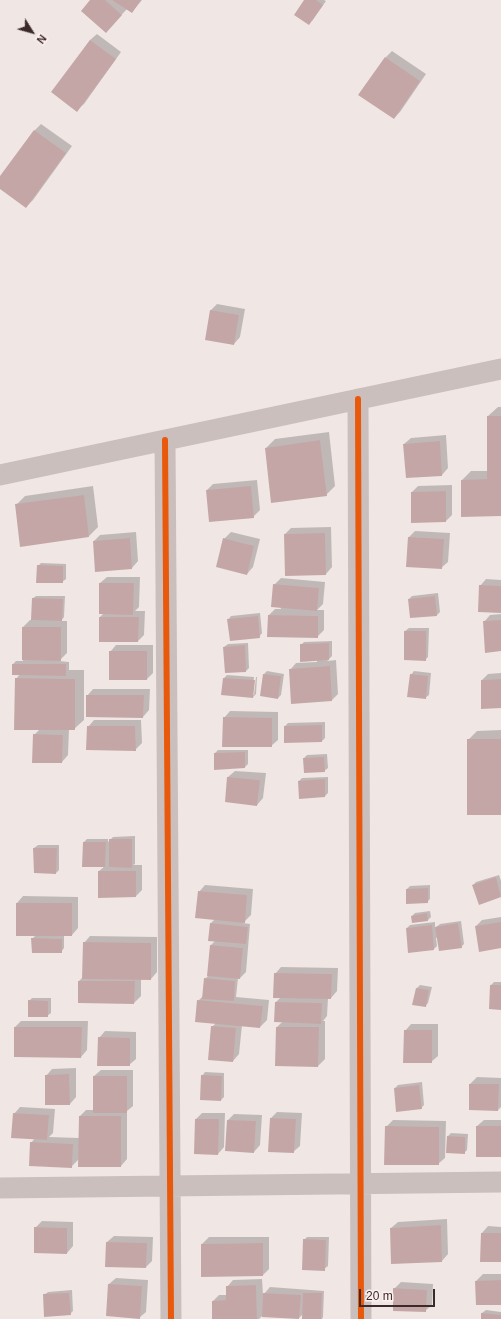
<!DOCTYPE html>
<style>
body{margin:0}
#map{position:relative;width:501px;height:1319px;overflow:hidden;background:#f0e7e4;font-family:Arial,sans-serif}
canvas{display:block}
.north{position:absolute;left:12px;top:12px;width:40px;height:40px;-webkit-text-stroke:3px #fcf0ed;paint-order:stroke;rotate:127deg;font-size:11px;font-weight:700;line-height:16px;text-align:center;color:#3c2a2a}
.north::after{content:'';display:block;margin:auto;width:14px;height:18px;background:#3c2a2a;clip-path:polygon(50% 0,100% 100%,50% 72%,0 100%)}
.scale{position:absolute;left:359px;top:1289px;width:76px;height:18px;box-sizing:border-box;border:2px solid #3c2a2a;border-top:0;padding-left:5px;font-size:12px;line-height:14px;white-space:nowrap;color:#3c2a2a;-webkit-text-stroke:3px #fcf0ed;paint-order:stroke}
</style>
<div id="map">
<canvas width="501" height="1319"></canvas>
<div class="north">N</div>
<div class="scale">20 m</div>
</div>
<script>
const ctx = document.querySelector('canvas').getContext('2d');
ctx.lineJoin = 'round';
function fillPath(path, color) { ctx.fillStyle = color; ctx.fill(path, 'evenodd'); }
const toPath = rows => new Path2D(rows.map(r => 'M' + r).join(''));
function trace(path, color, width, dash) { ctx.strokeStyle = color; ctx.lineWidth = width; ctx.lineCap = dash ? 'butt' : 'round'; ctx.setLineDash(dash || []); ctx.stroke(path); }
fillPath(toPath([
 [92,0,142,0,132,12,127,9,112,25],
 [305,0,324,0,326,1,312,21],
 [97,34,121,52,84,104,77,110,53,92,90,40],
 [392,51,426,74,400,112,394,118,386,57],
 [41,124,72,146,33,200,26,207,0,188,0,178,35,130],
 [217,304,245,309,240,337,234,344,210,311],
 [498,407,501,407,501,515,462,480,471,471,488,471,488,416],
 [329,432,335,486,326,495,266,448,275,439],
 [446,435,448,468,442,475,407,477,404,444,411,438],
 [257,480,260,510,253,517,207,490,213,484],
 [452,485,452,515,446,521,412,522,412,492,418,486],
 [93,486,98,527,89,536,16,505,25,496],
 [331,527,332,567,326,574,285,534,291,528],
 [415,531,450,533,448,562,441,568,409,537],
 [136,532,138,561,132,568,94,541,100,535],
 [231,532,260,539,253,567,247,574,224,539],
 [41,563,66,564,66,579,62,582,38,566],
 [107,577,140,577,139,607,135,611,145,611,144,635,138,641,100,617,104,613,100,583],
 [281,578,325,582,323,604,317,610,324,610,324,630,317,637,269,615,275,609,281,609,274,585],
 [486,579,501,580,501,612,480,586],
 [438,593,440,612,437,615,409,599,412,596],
 [36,596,65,596,64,617,61,621,67,621,67,653,59,661,69,662,69,670,84,670,84,720,74,729,69,729,68,755,62,762,34,735,40,729,16,679,20,674,13,664,16,661,23,661,23,627,30,620,32,620,32,599],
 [260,613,262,633,259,637,228,620,231,616],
 [501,614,501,650,484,622,490,615],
 [409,628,429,628,428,657,425,660,405,631],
 [332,641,332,656,327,661,336,660,338,694,332,700,290,670,296,663,317,662,317,660,301,645,304,642],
 [248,643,249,668,246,671,224,647,228,644],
 [116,645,153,645,153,673,147,679,110,652],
 [267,671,284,674,281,695,278,698,264,674],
 [414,671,431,673,429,695,425,698,411,675],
 [501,673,501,707,482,680,488,674],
 [227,675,254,677,252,695,254,695,256,677,257,677,256,694,253,697,222,694,224,678],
 [93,689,150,689,149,710,143,717,87,696],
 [230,711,278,712,278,740,271,746,224,718],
 [94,720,141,720,142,743,135,750,88,727],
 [325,722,325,738,322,741,285,742,285,726,288,723],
 [501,730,501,814,468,740,477,731],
 [218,750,248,750,248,764,245,767,215,769,215,753],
 [327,754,328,768,324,771,304,758,307,755],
 [235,771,266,773,263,798,257,805,226,801,228,777],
 [328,777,328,793,325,796,299,781,302,778],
 [135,836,135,864,133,865,142,865,142,890,136,896,99,871,105,866,84,842,87,839,108,839,108,842,113,837],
 [38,845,59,845,59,870,56,873,35,872,34,848],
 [499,875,501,881,501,896,480,903,473,885,476,882],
 [205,885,253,889,251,915,243,923,250,924,246,972,240,978,238,978,236,997,269,1000,267,1020,260,1027,242,1025,239,1054,233,1061,212,1027,216,1023,198,1001,204,995,205,979,209,975,211,945,215,941,210,924,215,919,199,892],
 [430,885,430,899,427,902,407,889,410,886],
 [23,896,78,897,78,928,72,935,64,935,64,948,61,952,32,939,36,935,17,935,17,903],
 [430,911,431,917,428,920,412,916,415,913],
 [501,917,501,947,476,926,482,920],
 [461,921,464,944,461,947,438,938,436,938,437,946,434,949,409,952,407,928,410,925,435,922,435,928,440,924],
 [90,936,157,937,157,972,151,979,141,979,141,996,134,1003,79,1002,79,981,83,977,84,943],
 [281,967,338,968,337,991,331,998,328,998,327,1016,323,1021,325,1021,325,1059,318,1066,276,1065,277,1027,283,1021,275,1021,276,1002,281,997,275,974],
 [494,982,501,982,501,1009,490,1008,491,985],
 [420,985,432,987,428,1003,425,1006,414,1004,417,988],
 [32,998,51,998,51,1013,47,1016,29,1001],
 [21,1021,88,1021,87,1050,81,1057,15,1027],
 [411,1024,438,1024,438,1056,431,1062,405,1031],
 [105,1031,136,1032,136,1059,129,1065,99,1038],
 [76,1068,76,1097,70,1104,46,1076,52,1069],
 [101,1070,133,1070,133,1106,127,1111,127,1159,121,1166,79,1159,71,1167,31,1143,35,1138,14,1114,20,1107,55,1109,53,1133,49,1137,79,1138,80,1116,86,1110,94,1110,94,1076],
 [205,1072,224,1073,224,1097,221,1100,202,1076],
 [477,1077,501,1078,501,1107,498,1110,470,1109,470,1084],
 [422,1082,424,1105,421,1108,395,1088,398,1085],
 [277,1112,302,1113,300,1146,293,1152,271,1118],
 [202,1113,225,1113,224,1147,218,1154,196,1119],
 [234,1114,262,1115,260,1145,254,1152,228,1120],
 [393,1120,446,1121,445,1158,438,1164,386,1127],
 [484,1120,501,1120,501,1156,477,1126],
 [451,1133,468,1134,467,1150,464,1153,448,1136],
 [447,1219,448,1254,442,1261,391,1228,398,1222],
 [42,1221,73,1222,73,1246,67,1253,35,1228],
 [488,1226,501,1227,501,1261,481,1261,482,1233],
 [114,1236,153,1237,152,1261,146,1267,107,1242],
 [209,1237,269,1237,269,1269,263,1275,202,1276,202,1244],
 [307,1237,329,1237,328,1266,324,1269,304,1240],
 [483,1274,501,1274,501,1304,477,1304,476,1281],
 [116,1278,148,1280,146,1312,139,1318,109,1284],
 [262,1279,263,1295,270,1287,324,1291,323,1317,322,1319,303,1319,303,1314,299,1318,262,1316,259,1319,213,1319,213,1301,219,1295,227,1295,227,1287,233,1280],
 [401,1282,433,1284,432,1305,425,1311,394,1289],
 [72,1290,73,1311,70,1314,44,1295,48,1292],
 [486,1310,501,1312,501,1319,482,1319,482,1313]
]), '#0003');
fillPath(toPath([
 [90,0,105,0,122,15,106,33,81,11],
 [112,0,141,0,132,13],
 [304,0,316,0,323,5,309,25,294,15],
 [90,40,116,59,77,112,51,92],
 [385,57,420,81,394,119,358,95],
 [34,130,66,153,26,208,0,189,0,176],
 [210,310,239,315,234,345,205,340],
 [487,416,501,416,501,516,461,517,461,480,487,479],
 [320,440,327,496,271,503,265,448],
 [440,441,442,476,406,478,403,444],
 [251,486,254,518,209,522,206,490],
 [446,491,446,522,411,523,411,492],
 [84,495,89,537,20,547,15,504],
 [325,533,326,575,285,576,284,534],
 [408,537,444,539,442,569,406,567],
 [130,538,132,569,95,572,93,541],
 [223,538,254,546,247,575,216,567],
 [37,565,63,566,63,583,36,583],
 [99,583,134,583,133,615,99,614],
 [273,584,319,588,317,611,271,607],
 [479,585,501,586,501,613,478,612],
 [435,596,437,616,410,618,408,599],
 [32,598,63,599,62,621,31,620],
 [268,615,318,616,318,638,267,637],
 [258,616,260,638,230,641,227,619],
 [99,617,139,617,138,642,99,642],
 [501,620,501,651,485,653,483,621],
 [22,627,61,627,61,661,22,660],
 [404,631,426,631,426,661,404,660],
 [329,643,329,660,300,662,300,644],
 [245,645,246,672,225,673,223,647],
 [109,651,147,651,147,680,109,680],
 [12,664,66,664,66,676,12,675],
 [330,666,332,701,291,704,289,669],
 [263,674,281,676,278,699,260,696],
 [410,674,428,676,426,699,407,697],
 [15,678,75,679,75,730,14,730],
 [223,678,255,680,253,698,221,695],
 [501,679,501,708,481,709,481,680],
 [86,695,144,695,143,718,86,717],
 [223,717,272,718,272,747,222,747],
 [322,725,322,742,284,743,284,726],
 [87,726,135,726,136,751,86,750],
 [33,734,63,735,62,763,32,763],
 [467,739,501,739,501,815,467,815],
 [245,752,245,768,214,770,214,753],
 [324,757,325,772,304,773,303,758],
 [227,777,260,780,257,806,225,802],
 [325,779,325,797,299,799,298,781],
 [109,839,132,839,132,868,109,867],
 [83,842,106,842,105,867,82,867],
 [33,848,57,848,56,874,34,873],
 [98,871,136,871,136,897,98,898],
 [496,877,501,897,479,905,472,885],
 [428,888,428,903,406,904,406,889],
 [198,891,247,895,245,923,195,918],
 [16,903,72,903,72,936,16,936],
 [427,913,428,921,412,923,411,916],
 [501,922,501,948,479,952,475,926],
 [210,923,248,927,246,944,208,941],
 [458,923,462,948,439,951,435,927],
 [432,925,434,950,408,953,406,928],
 [31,938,62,939,62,953,32,953],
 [83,942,151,943,151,980,82,979],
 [210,945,243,948,240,979,207,976],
 [274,973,332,974,331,999,273,998],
 [204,978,235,981,234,1001,202,999],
 [78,981,135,981,134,1004,78,1003],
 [490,985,501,985,501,1010,489,1009],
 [416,988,429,990,426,1007,412,1005],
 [28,1000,48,1001,48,1017,28,1017],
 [197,1000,263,1006,260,1028,195,1022],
 [275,1002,322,1003,321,1024,274,1022],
 [211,1026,236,1028,233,1062,208,1060],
 [14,1027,82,1027,81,1058,14,1057],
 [276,1027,319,1027,318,1067,275,1066],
 [404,1030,432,1030,432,1063,403,1063],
 [98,1037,130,1038,130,1066,97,1066],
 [69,1074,70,1105,45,1105,45,1075],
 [201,1075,222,1076,221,1101,200,1100],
 [93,1076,127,1076,127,1113,93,1113],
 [469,1084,499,1084,498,1111,469,1110],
 [419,1085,422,1109,396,1112,394,1088],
 [13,1113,49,1115,47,1140,11,1138],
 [79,1116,121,1116,121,1167,78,1167],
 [270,1118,296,1119,294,1153,268,1152],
 [195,1119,219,1119,218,1155,194,1154],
 [227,1120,256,1121,254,1153,225,1151],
 [385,1126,439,1127,439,1165,384,1165],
 [476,1126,501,1126,501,1157,476,1157],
 [447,1136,465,1137,465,1154,446,1153],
 [30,1142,73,1144,72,1168,29,1166],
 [441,1225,442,1262,391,1264,390,1228],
 [34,1227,67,1228,67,1254,34,1253],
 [481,1233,501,1233,501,1262,480,1262],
 [303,1239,326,1240,325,1271,302,1270],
 [106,1242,147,1243,146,1268,105,1267],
 [263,1243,263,1276,201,1277,201,1244],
 [501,1280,501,1305,476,1305,475,1281],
 [108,1284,142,1286,140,1319,106,1316],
 [256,1285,257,1319,212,1319,212,1301,226,1300,226,1286],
 [393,1288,427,1290,426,1312,393,1311],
 [69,1293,71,1315,44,1317,43,1294],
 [263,1293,301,1295,299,1319,262,1317],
 [303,1293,322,1293,321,1319,302,1319],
 [481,1313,501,1315,501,1319,481,1319]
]), '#c5a6a6');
trace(toPath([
 [358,399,361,1319],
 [165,440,171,1319],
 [0,475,501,369],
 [0,1188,501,1182]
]), '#cabfbd', 21);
trace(toPath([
 [358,399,361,1319],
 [165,440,171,1319]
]), '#e8590c', 6);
</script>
